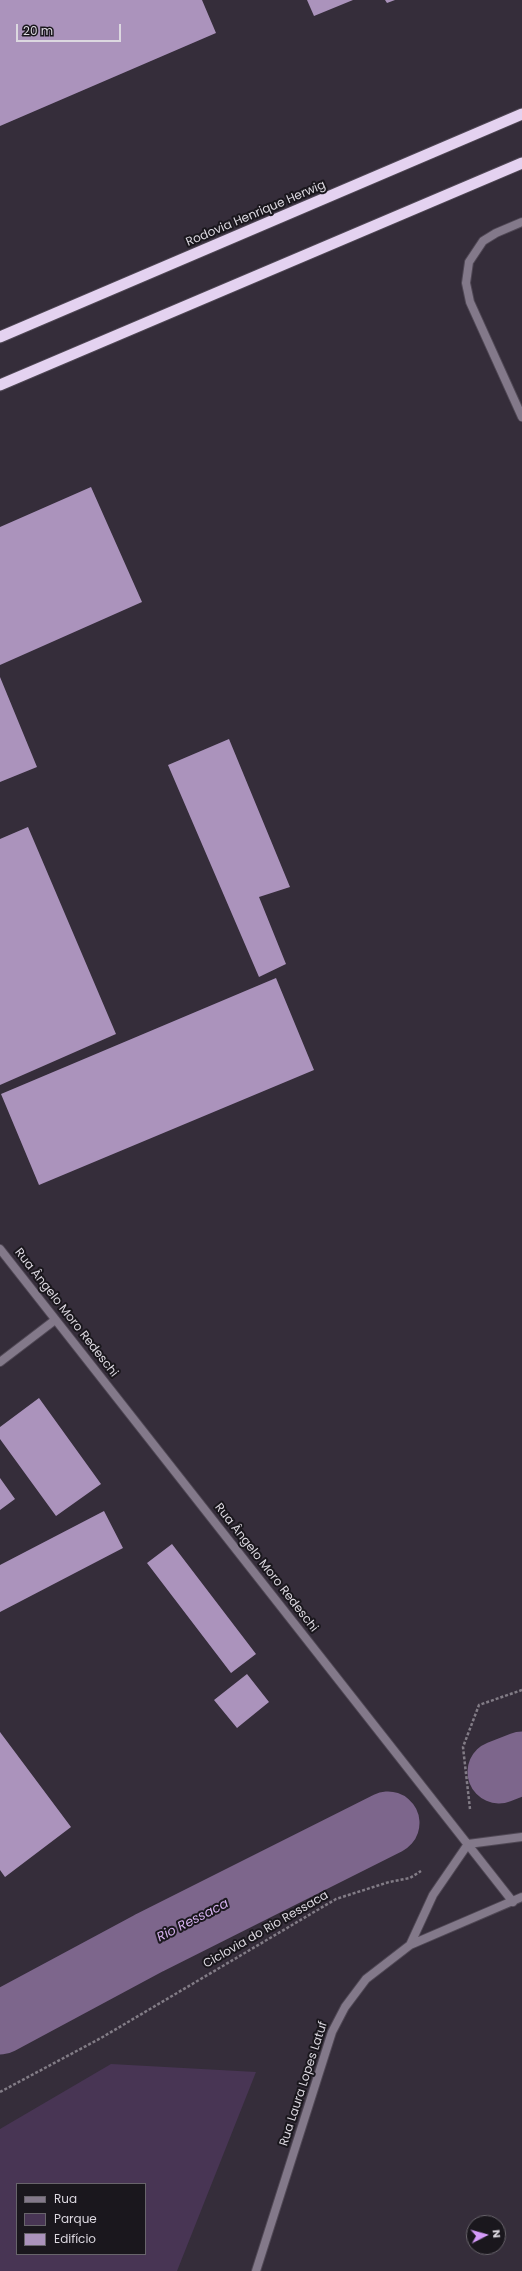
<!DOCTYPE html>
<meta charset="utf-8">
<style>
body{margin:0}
#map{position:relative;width:522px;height:2271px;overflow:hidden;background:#352d3a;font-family:Poppins,sans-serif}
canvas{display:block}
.legend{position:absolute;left:16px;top:2183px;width:130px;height:72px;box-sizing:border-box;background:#1a171d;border:1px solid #68646b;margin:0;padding:5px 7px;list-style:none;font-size:12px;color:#dcd8e0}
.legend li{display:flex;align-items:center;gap:8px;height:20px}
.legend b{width:20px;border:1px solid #68646b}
.north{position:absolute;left:466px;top:2215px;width:40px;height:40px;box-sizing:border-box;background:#1a171d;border:1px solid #68646b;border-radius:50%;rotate:84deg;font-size:11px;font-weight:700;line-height:16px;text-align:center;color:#dcd8e0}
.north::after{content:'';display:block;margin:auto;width:14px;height:18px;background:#d59bfa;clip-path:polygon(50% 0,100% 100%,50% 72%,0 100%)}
.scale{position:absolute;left:16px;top:24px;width:105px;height:18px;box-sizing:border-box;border:2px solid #dcd8e0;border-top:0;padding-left:5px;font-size:12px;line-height:14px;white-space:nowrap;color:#dcd8e0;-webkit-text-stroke:3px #1a171d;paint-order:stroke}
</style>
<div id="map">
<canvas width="522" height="2271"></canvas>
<ul class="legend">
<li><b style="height:5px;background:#83798a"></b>Rua</li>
<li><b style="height:11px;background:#483554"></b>Parque</li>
<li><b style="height:11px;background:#ab93bc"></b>Edifício</li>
</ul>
<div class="north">N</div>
<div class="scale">20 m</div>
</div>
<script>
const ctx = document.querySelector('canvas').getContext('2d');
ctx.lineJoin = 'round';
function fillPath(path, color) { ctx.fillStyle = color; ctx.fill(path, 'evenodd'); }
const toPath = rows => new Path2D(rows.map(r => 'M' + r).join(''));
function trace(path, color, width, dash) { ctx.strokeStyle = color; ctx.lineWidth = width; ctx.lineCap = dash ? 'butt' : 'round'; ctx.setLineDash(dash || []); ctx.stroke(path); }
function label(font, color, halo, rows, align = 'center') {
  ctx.font = font + ' Poppins,sans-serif'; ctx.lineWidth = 4; ctx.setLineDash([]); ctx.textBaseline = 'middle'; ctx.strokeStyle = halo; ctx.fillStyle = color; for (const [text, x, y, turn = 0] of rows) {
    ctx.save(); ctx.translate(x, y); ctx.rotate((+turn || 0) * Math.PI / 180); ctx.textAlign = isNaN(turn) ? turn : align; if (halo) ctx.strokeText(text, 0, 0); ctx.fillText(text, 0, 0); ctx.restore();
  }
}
fillPath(toPath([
 [111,2064,256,2072,177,2271,0,2271,0,2129],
 [17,2184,145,2184,145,2254,17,2254]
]), '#483554');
trace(toPath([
 [499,1772,522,1763],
 [0,2023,149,1943,388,1823]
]), '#7d668c', 63);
fillPath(toPath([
 [0,0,202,0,216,33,0,126],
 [307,0,353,0,314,16],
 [385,0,395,0,387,3],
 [91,487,142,602,0,665,0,527],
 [0,677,37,767,0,782],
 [229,739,290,887,259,897,286,964,259,977,168,765],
 [28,827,116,1034,0,1085,0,839],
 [276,978,314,1070,39,1185,1,1094],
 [39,1398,101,1484,56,1516,0,1439,0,1427],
 [0,1478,15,1499,0,1510],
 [104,1511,123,1548,0,1612,0,1565],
 [172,1544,256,1654,231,1673,147,1563],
 [247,1674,269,1702,237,1728,214,1700],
 [0,1732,71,1827,5,1877,0,1870]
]), '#ab93bc');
const service = toPath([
 [0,1362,55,1320]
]);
const minor = toPath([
 [522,222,496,233,483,241,469,262,466,283,470,302,522,417],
 [0,1249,513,1902],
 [410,1945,433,1895,468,1844,522,1837],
 [256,2271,332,2032,345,2007,366,1979,410,1945,522,1897]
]);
const trunk = toPath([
 [0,337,522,114],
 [0,385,522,163]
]);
trace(service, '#504855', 10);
trace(minor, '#504855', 10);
trace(trunk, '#504855', 13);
trace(toPath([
 [470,1809,463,1747,479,1705,522,1690],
 [0,2092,101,2038,336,1899,389,1882,410,1878,421,1871]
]), '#827c86', 2.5, [3, 2]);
trace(service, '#83798a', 8);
trace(minor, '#83798a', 8);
trace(trunk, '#e4d2f0', 11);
label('12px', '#dcd8e0', '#1a171d', [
 ["Rodovia Henrique Herwig",256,214,-23],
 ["Rua Ângelo Moro Redeschi",66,1313,52],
 ["Rua Ângelo Moro Redeschi",266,1568,52],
 ["Ciclovia do Rio Ressaca",266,1930,-30],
 ["Rua Laura Lopes Latuf",304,2084,-72]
]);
label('italic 13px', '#d4b0ed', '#1a171d', [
 ["Rio Ressaca",193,1921,-27]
]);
</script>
